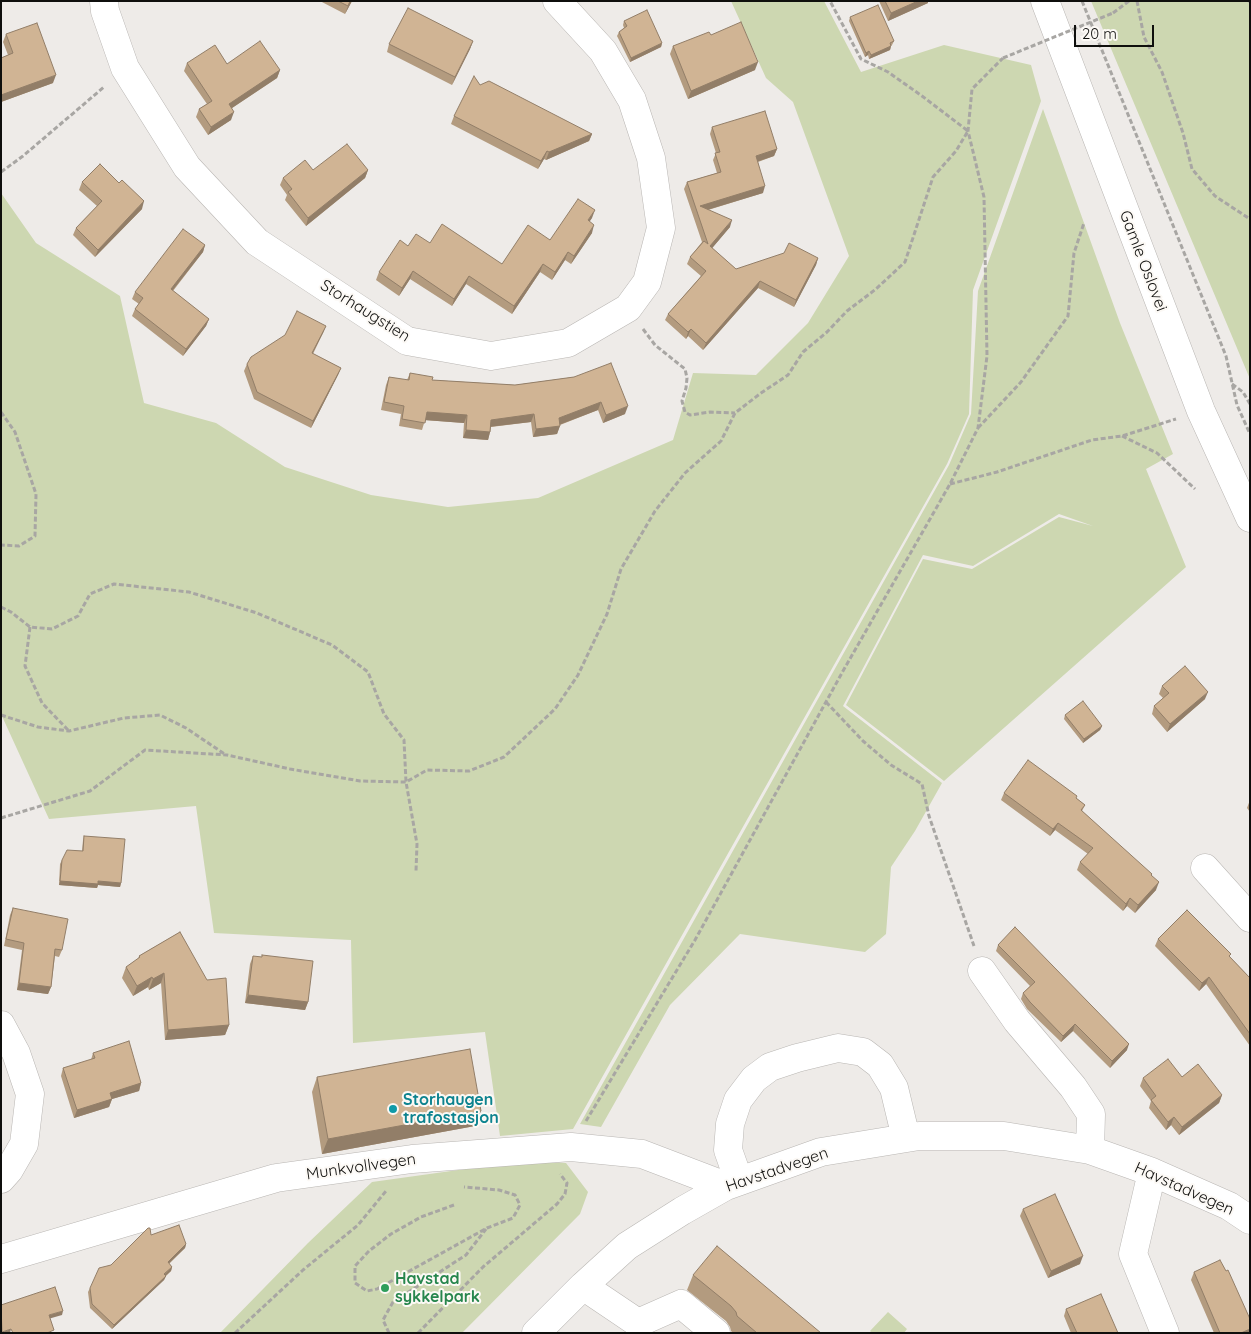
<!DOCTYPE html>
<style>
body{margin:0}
#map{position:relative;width:1251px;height:1334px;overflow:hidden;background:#eeebe8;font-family:Quicksand,sans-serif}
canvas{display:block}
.frame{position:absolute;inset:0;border:2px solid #0f0f0d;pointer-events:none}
.scale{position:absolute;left:1074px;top:25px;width:80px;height:22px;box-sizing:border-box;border:2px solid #0f0f0d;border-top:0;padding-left:6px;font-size:15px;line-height:18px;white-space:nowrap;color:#0f0f0d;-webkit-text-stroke:4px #fcf9f5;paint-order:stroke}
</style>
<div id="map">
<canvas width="1251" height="1334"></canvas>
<div class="frame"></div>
<div class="scale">20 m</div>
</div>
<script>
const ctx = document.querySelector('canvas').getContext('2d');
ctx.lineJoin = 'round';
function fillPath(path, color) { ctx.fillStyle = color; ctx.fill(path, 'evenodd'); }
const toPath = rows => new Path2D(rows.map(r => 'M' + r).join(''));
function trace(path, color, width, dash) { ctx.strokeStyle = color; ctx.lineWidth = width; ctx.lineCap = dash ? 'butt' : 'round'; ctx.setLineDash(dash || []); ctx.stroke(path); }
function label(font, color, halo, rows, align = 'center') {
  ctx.font = font + ' Quicksand,sans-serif'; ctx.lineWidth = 4; ctx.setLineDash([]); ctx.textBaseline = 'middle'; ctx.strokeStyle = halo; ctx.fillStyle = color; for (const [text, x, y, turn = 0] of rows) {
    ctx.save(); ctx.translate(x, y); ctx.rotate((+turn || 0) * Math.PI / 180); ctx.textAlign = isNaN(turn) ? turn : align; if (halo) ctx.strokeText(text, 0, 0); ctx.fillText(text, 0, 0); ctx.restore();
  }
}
fillPath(toPath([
 [731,1,824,1,861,72,944,45,1031,65,1041,101,973,290,969,414,947,464,573,1129,500,1136,485,1032,353,1043,351,940,214,933,196,806,49,819,1,714,1,193,36,243,120,296,144,403,216,423,285,467,371,495,448,507,538,498,673,440,693,373,756,375,808,323,849,256,793,102,766,78],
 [1091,1,1250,1,1250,379],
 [1043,109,1120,323,1173,454,1146,469,1186,567,944,781,846,705,923,559,972,569,1059,517,1093,526,1059,514,973,566,923,555,843,706,942,783,915,831,891,867,886,934,865,952,740,934,670,1005,601,1127,580,1124,949,465,971,414,978,291],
 [523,1161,566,1163,588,1192,580,1214,462,1333,220,1333,308,1243,372,1182],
 [888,1312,907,1329,904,1333,872,1333,870,1331]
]), '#cdd7b1');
const minor = toPath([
 [104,1,105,11,125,68,187,167,257,242,407,341,491,356,568,343,628,308,647,282,661,228,651,158,632,100,603,51,557,1],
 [1045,1,1201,411,1250,518],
 [1205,868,1250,918],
 [982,971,1017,1021,1073,1087,1091,1114,1090,1150],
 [1,1025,16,1053,30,1094,24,1144,9,1170,1,1179],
 [1152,1172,1133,1254,1165,1333],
 [739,1181,728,1150,730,1124,738,1100,754,1079,770,1067,797,1058,838,1048,863,1052,880,1065,894,1088,906,1138],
 [1,1259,276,1178,412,1159,571,1147,642,1154,726,1186],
 [583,1286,638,1323,681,1304,716,1333],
 [536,1333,583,1286,627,1246,682,1211,726,1186,821,1152,919,1136,1004,1136,1090,1150,1152,1172,1229,1206,1250,1220]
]);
trace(minor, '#b9b6b3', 29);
trace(toPath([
 [1082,1,1226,356,1237,405,1250,434],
 [1137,1,1144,37,1162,72,1183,133,1192,169,1215,196,1250,219],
 [1249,1,1250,2],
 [1113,13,1129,1],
 [1,172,23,156,104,87],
 [643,329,655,345,685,369,687,378,686,388,682,401,685,412,690,415,710,412,735,413],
 [1232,384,1243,392,1250,404],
 [1,412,15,432,36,494,35,536,19,546,1,545],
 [978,428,1021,382,1068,316,1074,253,1084,223],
 [1122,436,1157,453,1195,489],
 [950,484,997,472,1092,440,1122,436,1176,419],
 [1,607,11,612,30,627,52,629,78,616,90,594,114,584,189,592,257,613,332,645,368,672,384,714,404,740,406,782,417,844,416,871],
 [30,627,25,666,42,703,68,730],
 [826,702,863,741,891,765,922,784,929,816,974,946],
 [1,715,38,727,69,731,124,718,160,715,186,728,226,755],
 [1,818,90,791,145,750,227,755,290,769,360,781,406,782,427,770,469,771,504,757,555,709,578,675,607,614,621,569,655,511,685,473,721,441,735,413,761,393,788,375,803,352,827,332,847,311,876,289,905,262,933,177,956,151,968,131,922,96,888,72,861,59,830,1],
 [586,1121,695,940,843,671,950,484,978,428,987,356,984,197,968,131,972,89,1003,58],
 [454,1205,421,1217,391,1234,369,1251,355,1266,355,1283,367,1291,377,1289,487,1228,513,1218,520,1205,515,1195,499,1190,464,1187],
 [235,1333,303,1270,358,1225,386,1191],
 [389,1333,383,1320,393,1302,466,1255,486,1229],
 [418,1333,483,1267,557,1204,565,1194,567,1183,560,1174]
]), '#a8a6a3', 3, [5, 2.5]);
trace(minor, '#fff', 28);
trace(toPath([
 [1003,58,1113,13]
]), '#a8a6a3', 3, [5, 2.5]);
fillPath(toPath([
 [320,1,352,1,345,14],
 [879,1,928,1,928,3,888,21],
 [850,17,894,41,892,45,891,46,890,50,869,59,868,55,865,57,849,21],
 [624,21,662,43,661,47,630,62,617,36,619,32,624,28,623,25],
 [6,34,53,83,1,102,1,58,8,55,3,42],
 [711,35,755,70,688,99,670,54,673,46],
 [473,41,470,49,452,85,387,52,389,44],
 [187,63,227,64,280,70,277,78,232,108,231,120,208,135,196,117,199,109,207,104,184,71],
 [480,85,592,134,589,141,546,160,544,159,538,169,451,124,454,116],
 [712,127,777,149,774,156,758,162,763,193,708,210,730,227,712,248,736,269,818,258,816,265,794,307,758,288,703,350,688,336,686,339,665,320,668,314,701,276,687,264,690,257,702,242,684,189,687,182,717,173,713,160,716,153,710,134],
 [313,170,368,170,365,178,306,226,285,200,287,195,280,185,283,178],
 [82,182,142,209,95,257,73,235,76,228,97,206,79,190],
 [592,218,589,222,592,233,571,264,565,260,552,280,540,272,512,314,466,284,452,306,410,279,399,296,376,280,379,272,408,246,430,243,502,264],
 [205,245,203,252,173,291,209,319,206,326,183,356,132,316,135,309,139,304,132,299,135,292],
 [326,326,323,333,313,354,341,368,338,375,311,428,254,399,244,371,247,364],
 [410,373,432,380,515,385,574,377,625,414,603,423,598,410,560,425,557,434,533,437,531,422,491,427,490,432,488,440,463,438,464,423,425,420,422,430,399,426,401,414,381,410,386,385,389,377,407,380],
 [1162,686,1205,699,1167,732,1152,714,1154,706,1163,698,1159,694],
 [1065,715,1102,726,1100,730,1083,743,1064,719],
 [1004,793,1076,798,1085,805,1082,811,1152,876,1156,890,1135,913,1127,906,1123,911,1077,870,1080,862,1088,854,1055,830,1050,836,1001,800],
 [1250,800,1250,812,1247,808],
 [84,836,121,883,120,887,98,885,97,888,59,885,60,864,62,860,82,851,83,840],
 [13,908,62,950,59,957,55,956,51,987,48,994,17,990,22,950,4,946,10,915],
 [180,932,229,1025,225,1035,165,1040,161,983,149,990,148,987,133,996,122,978,126,967,138,959,139,956],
 [1158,939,1230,957,1250,978,1250,1046,1206,984,1199,991,1155,946],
 [998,945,1127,1050,1110,1068,1073,1031,1061,1042,1027,1009,1021,999,1023,993,1030,986,996,951],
 [253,956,308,1002,305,1010,245,1003,250,964],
 [93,1053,141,1083,139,1091,112,1099,109,1107,74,1118,61,1076,63,1068,91,1060],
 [317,1077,475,1126,322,1154,312,1092],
 [1182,1077,1222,1095,1219,1103,1179,1135,1171,1125,1166,1130,1149,1108,1151,1101,1140,1086,1143,1078],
 [1023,1209,1080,1264,1048,1278,1020,1216],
 [151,1235,186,1244,185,1248,169,1264,172,1267,171,1271,166,1276,164,1280,112,1329,90,1308,88,1292,90,1288],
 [1194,1272,1250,1333,1214,1333,1191,1280],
 [693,1275,821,1333,733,1333,731,1331,730,1327,726,1321,687,1290],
 [1066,1309,1118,1333,1071,1333,1064,1316]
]), '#b39b7f');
fillPath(toPath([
 [350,1,352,1,345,14,348,6],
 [918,1,928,1,928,3,888,21,891,13],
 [473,41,470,49,452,85,455,77],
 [662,43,661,47,630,62,631,58],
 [891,46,890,50,869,59,871,55],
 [869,51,868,55,865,57,866,53],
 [758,62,755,70,688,99,691,91],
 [280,70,277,78,226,112,229,104],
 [56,75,53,83,1,102,1,95],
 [234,112,231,120,208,135,211,127],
 [592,134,589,141,546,160,549,152],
 [777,149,774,156,753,163,756,156],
 [547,151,544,159,538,169,541,161],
 [368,170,365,178,306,226,308,218],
 [765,186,763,193,697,213,700,206],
 [144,201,142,209,95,257,98,250],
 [595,210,592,218,585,228,588,220],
 [732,220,730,227,708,253,710,246],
 [594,225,592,233,571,264,574,256],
 [205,245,203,252,168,296,171,289],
 [568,252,565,260,552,280,555,272],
 [818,258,816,265,794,307,796,300],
 [543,264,540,272,512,314,514,306],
 [413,271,410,279,399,296,402,288],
 [469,276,466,284,452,306,454,299],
 [760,281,758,288,703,350,706,343],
 [209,319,206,326,183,356,186,349],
 [326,326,323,333,309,360,312,353],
 [691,329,688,336,686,339,688,332],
 [341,368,338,375,311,428,313,421],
 [601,402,598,410,556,426,559,418],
 [628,406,625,414,603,423,606,415],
 [427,412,467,415,464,423,424,420],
 [534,414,531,422,488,427,491,420],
 [560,426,557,434,533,437,536,429],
 [466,430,490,432,488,440,463,438],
 [1208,692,1205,699,1167,732,1170,724],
 [1102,726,1100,730,1083,743,1084,739],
 [1058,823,1055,830,1050,836,1053,829],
 [60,881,98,881,121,883,120,887,98,885,97,888,59,885],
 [1159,882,1156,890,1135,913,1138,905],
 [1130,898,1127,906,1123,911,1126,904],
 [164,973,161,983,149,990,153,979],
 [152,977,148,987,133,996,137,986],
 [1209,977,1206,984,1199,991,1202,983],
 [19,983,51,987,48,994,17,990],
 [248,995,308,1002,305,1010,245,1003],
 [1075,1024,1073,1031,1061,1042,1063,1036],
 [229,1025,225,1035,165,1040,168,1030],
 [1129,1044,1127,1050,1110,1068,1112,1061],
 [141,1083,139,1091,112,1099,109,1107,74,1118,77,1110,110,1093],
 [1222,1095,1219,1103,1179,1135,1182,1127],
 [481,1111,475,1126,322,1154,328,1139],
 [1174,1117,1171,1125,1166,1130,1168,1122],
 [186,1244,185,1248,166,1266,168,1262],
 [1083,1256,1080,1264,1048,1278,1051,1271],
 [172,1267,171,1271,164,1277,166,1276,164,1280,112,1329,114,1325],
 [63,1311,62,1315,48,1319,49,1315],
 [11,1329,10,1333,2,1333,2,1332],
 [1250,1329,1250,1333,1241,1333]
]), '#927e68');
const building = toPath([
 [338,1,350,1,348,6,338,1],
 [885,1,918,1,891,13,885,1],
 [878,5,894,41,890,43,891,46,871,55,869,51,866,53,850,17,878,5],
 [408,8,473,41,455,77,389,44,408,8],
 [647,10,662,43,631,58,619,32,627,26,624,21,647,10],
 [741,22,758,62,691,91,673,46,709,32,711,35,741,22],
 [37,23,56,75,1,95,1,58,13,53,6,34,37,23],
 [260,41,280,70,229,104,234,112,211,127,199,109,212,101,187,63,215,45,227,64,260,41],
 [474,76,480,85,489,81,592,134,549,152,547,151,541,161,454,116,474,76],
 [765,111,777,149,756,156,765,186,700,206,732,220,710,246,736,269,784,253,789,243,818,258,796,300,760,281,706,343,691,329,688,332,668,314,706,271,690,257,704,241,708,244,687,182,721,172,715,153,720,152,712,127,765,111],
 [347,144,368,170,308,218,288,192,292,189,283,178,305,160,313,170,347,144],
 [100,164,119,183,122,180,144,201,98,250,76,228,102,201,82,182,100,164],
 [578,199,595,210,588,220,594,225,574,256,568,252,555,272,543,264,514,306,469,276,454,299,413,271,402,288,379,272,400,240,408,246,416,234,430,243,442,224,502,264,528,225,550,240,578,199],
 [183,229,205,245,171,289,209,319,186,349,135,309,143,298,135,292,183,229],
 [297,311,326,326,312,353,341,368,313,421,257,392,247,364,251,357,285,335,297,311],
 [611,363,628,406,606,415,601,402,559,418,560,426,536,429,534,414,491,420,490,432,466,430,467,415,427,412,425,423,402,419,404,406,384,402,389,377,409,380,410,373,433,377,432,380,515,385,574,377,611,363],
 [1185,666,1208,692,1170,724,1154,706,1169,693,1162,686,1185,666],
 [1083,701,1102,726,1084,739,1065,715,1083,701],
 [1028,760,1077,796,1076,798,1085,805,1081,810,1152,874,1151,875,1159,882,1138,905,1130,898,1126,904,1080,862,1093,848,1058,823,1053,829,1004,793,1028,760],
 [84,836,125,839,121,883,98,881,98,884,60,881,62,860,67,850,83,851,84,836],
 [13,908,68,919,62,950,55,949,51,987,19,983,24,943,6,939,13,908],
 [1187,910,1231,954,1229,956,1250,978,1250,1034,1209,977,1202,983,1158,939,1187,910],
 [1015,927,1129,1044,1112,1061,1075,1024,1063,1036,1030,1002,1023,993,1035,982,998,945,1015,927],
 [180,932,207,980,226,978,229,1025,168,1030,164,973,153,979,152,977,137,986,126,967,140,957,139,956,180,932],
 [262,955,313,961,308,1002,248,995,253,956,262,957,262,955],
 [129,1041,141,1083,110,1093,112,1099,77,1110,63,1068,95,1058,93,1053,129,1041],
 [470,1049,481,1111,328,1139,317,1077,470,1049],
 [1168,1059,1182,1077,1198,1064,1222,1095,1182,1127,1174,1117,1168,1122,1151,1100,1156,1096,1143,1078,1168,1059],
 [1055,1194,1083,1256,1051,1271,1023,1209,1055,1194],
 [179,1225,186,1244,168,1262,172,1267,164,1274,166,1276,114,1325,92,1304,90,1288,99,1268,111,1265,148,1228,150,1228,151,1235,179,1225],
 [717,1246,821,1333,757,1333,737,1316,736,1312,731,1306,693,1275,717,1246],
 [1220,1260,1226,1271,1228,1270,1250,1319,1250,1329,1241,1333,1220,1333,1194,1272,1220,1260],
 [55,1287,63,1311,49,1315,54,1330,47,1333,13,1333,11,1329,2,1332,1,1305,55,1287],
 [1101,1294,1118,1333,1077,1333,1066,1309,1101,1294]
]);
fillPath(building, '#d0b494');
trace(building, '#927e68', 1);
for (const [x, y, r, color] of [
 [393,1109,5,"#0f9aa8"],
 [385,1288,5,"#2e9e5b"]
]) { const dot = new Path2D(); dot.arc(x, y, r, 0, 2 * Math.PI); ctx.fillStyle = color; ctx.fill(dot); trace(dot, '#fcf9f5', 2); }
label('16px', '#0f0f0d', '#fcf9f5', [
 ["Gamle Oslovei",1143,261,69],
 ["Storhaugstien",365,311,32],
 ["Munkvollvegen",361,1167,-8],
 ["Havstadvegen",777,1170,-19],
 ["Havstadvegen",1184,1189,24]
]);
label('bold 16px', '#0d838f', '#fcf9f5', [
 ["Storhaugen",403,1100],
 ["trafostasjon",403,1118]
], 'left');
label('bold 16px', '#27864d', '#fcf9f5', [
 ["Havstad",395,1279],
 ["sykkelpark",395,1297]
], 'left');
</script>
